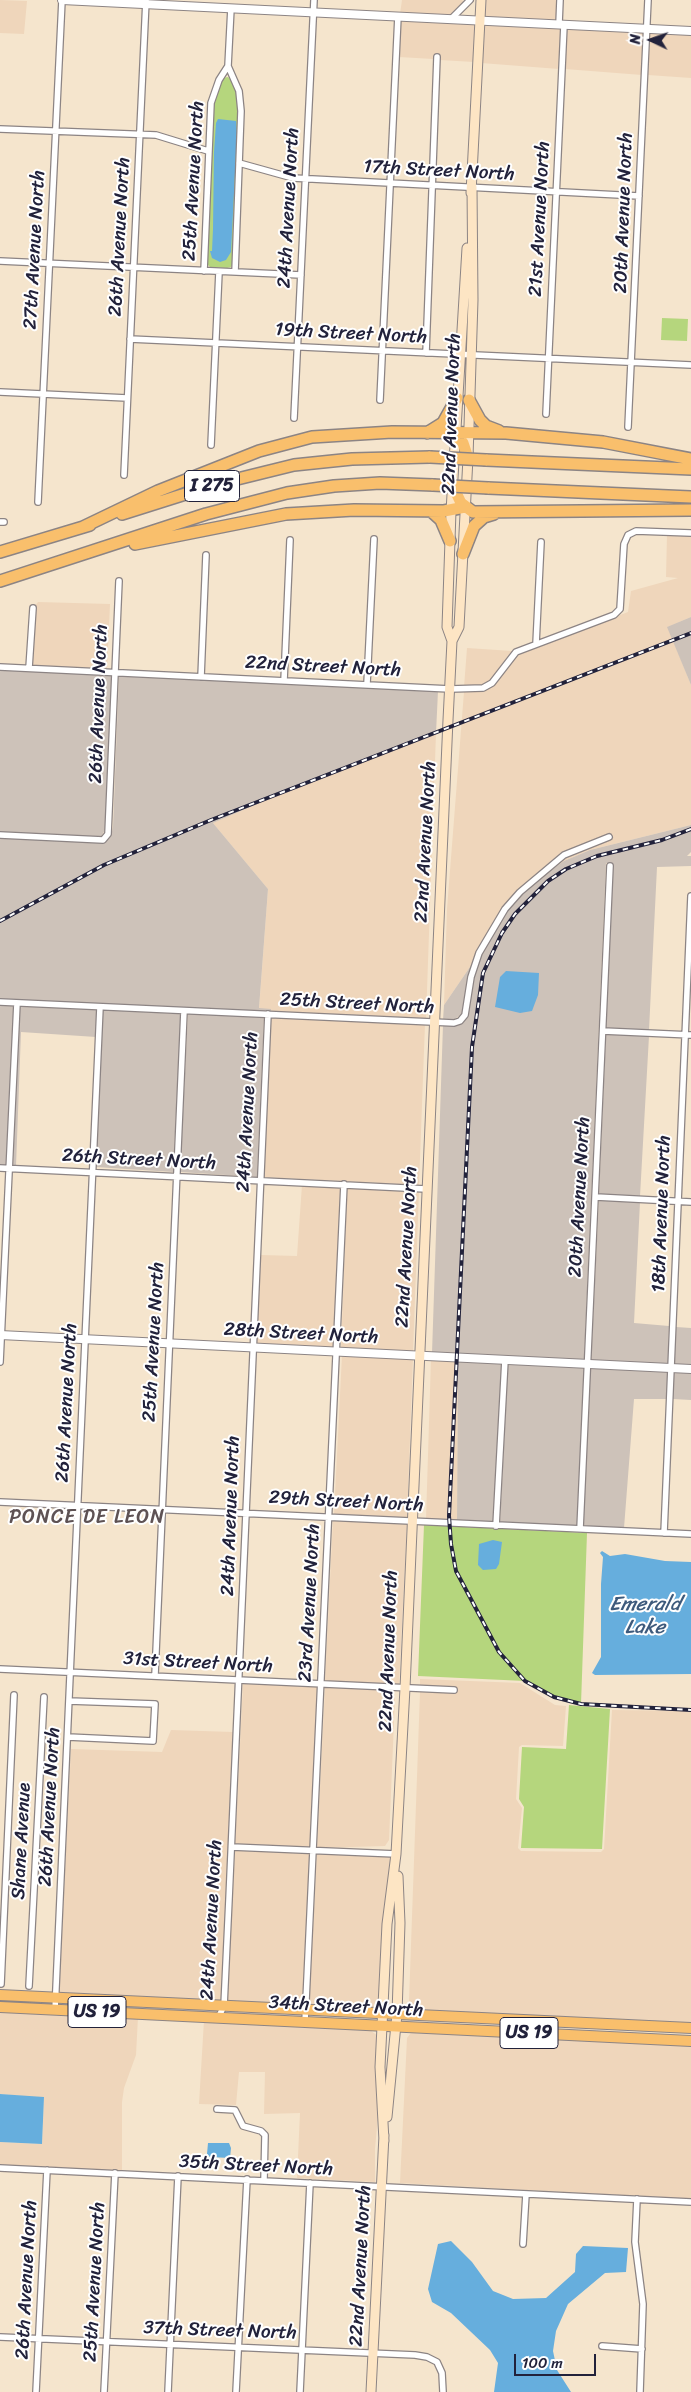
<!DOCTYPE html>
<style>
body{margin:0}
#map{position:relative;width:691px;height:2392px;overflow:hidden;background:#f5e5cd;font-family:Sriracha,sans-serif}
canvas{display:block}
.north{position:absolute;left:626px;top:15px;width:50px;height:50px;-webkit-text-stroke:4px #fff;paint-order:stroke;rotate:273deg;font-size:14px;font-weight:700;line-height:20px;text-align:center;color:#22223b}
.north::after{content:'';display:block;margin:auto;width:18px;height:22px;background:#22223b;clip-path:polygon(50% 0,100% 100%,50% 72%,0 100%)}
.scale{position:absolute;left:514px;top:2354px;width:82px;height:22px;box-sizing:border-box;border:2px solid #22223b;border-top:0;padding-left:6px;font-size:15px;line-height:18px;white-space:nowrap;color:#22223b;-webkit-text-stroke:4px #fff;paint-order:stroke}
</style>
<div id="map">
<canvas width="691" height="2392"></canvas>
<div class="north">N</div>
<div class="scale">100 m</div>
</div>
<script>
const ctx = document.querySelector('canvas').getContext('2d');
ctx.lineJoin = 'round';
function fillPath(path, color) { ctx.fillStyle = color; ctx.fill(path, 'evenodd'); }
const toPath = rows => new Path2D(rows.map(r => 'M' + r).join(''));
function trace(path, color, width, dash) { ctx.strokeStyle = color; ctx.lineWidth = width; ctx.lineCap = dash ? 'butt' : 'round'; ctx.setLineDash(dash || []); ctx.stroke(path); }
function label(font, color, halo, rows, align = 'center') {
  ctx.font = font + ' Sriracha,sans-serif'; ctx.lineWidth = 4; ctx.setLineDash([]); ctx.textBaseline = 'middle'; ctx.strokeStyle = halo; ctx.fillStyle = color; for (const [text, x, y, turn = 0] of rows) {
    ctx.save(); ctx.translate(x, y); ctx.rotate((+turn || 0) * Math.PI / 180); ctx.textAlign = isNaN(turn) ? turn : align; if (halo) ctx.strokeText(text, 0, 0); ctx.fillText(text, 0, 0); ctx.restore();
  }
}
fillPath(toPath([
 [0,0,27,1,24,34,0,33],
 [402,0,462,0,464,2,450,16,400,14],
 [484,0,557,0,556,21,483,18],
 [401,19,476,23,474,62,440,60,440,55,434,55,433,59,399,57],
 [483,24,561,27,559,69,481,63],
 [567,28,644,31,642,75,565,69],
 [650,32,691,34,691,78,648,75],
 [667,535,691,536,691,617,668,627,691,685,691,825,590,850,564,861,544,875,566,857,613,838,611,834,562,852,517,890,503,907,476,951,472,964,444,1005,447,909,464,692,483,691,494,686,518,654,628,612,631,591,678,578,666,577],
 [38,602,110,604,107,672,30,668,33,608],
 [467,648,512,651,513,651,490,681,482,685,464,687],
 [436,733,426,1019,271,1012,271,1009,259,1009,268,889,213,823,329,773,381,755],
 [271,1017,425,1024,419,1185,264,1177],
 [302,1185,341,1187,334,1349,256,1344,261,1255,297,1256],
 [347,1187,419,1191,413,1353,341,1349],
 [342,1355,413,1358,407,1518,334,1514],
 [431,1359,458,1360,457,1520,426,1519],
 [333,1520,407,1524,399,1685,325,1681],
 [420,1679,520,1683,555,1705,566,1706,563,1746,522,1745,519,1747,516,1799,522,1808,518,1848,521,1851,601,1852,604,1849,612,1710,691,1711,691,2025,421,2011,409,2001,420,1692,457,1693,458,1688,420,1686],
 [243,1684,318,1686,311,1848,235,1845],
 [325,1687,382,1690,392,1693,395,1698,389,1840,385,1846,317,1848],
 [171,1730,233,1732,221,2001,59,1992,71,1749,162,1752],
 [235,1850,310,1854,303,2005,227,2001],
 [317,1854,391,1856,380,2007,364,2008,309,2005],
 [0,2010,138,2017,136,2055,124,2088,122,2102,122,2171,0,2165,0,2142,42,2144,44,2098,0,2094],
 [204,2020,367,2028,378,2036,379,2104,375,2149,375,2182,297,2178,300,2113,264,2114,265,2072,239,2072,236,2105,199,2104],
 [413,2030,691,2044,691,2199,400,2183,407,2038]
]), '#efd6bb');
fillPath(toPath([
 [691,617,691,685,667,627],
 [0,670,112,675,106,828,101,837,0,832],
 [119,675,438,691,436,733,381,755,329,773,213,823,268,889,259,1008,271,1009,271,1012,0,999,0,838,103,843,111,836,113,827],
 [691,825,691,852,687,856,691,856,691,866,657,867,649,1030,606,1028,613,864,606,863,584,1361,432,1353,443,1025,461,1024,468,1017,474,978,482,954,508,910,522,895,544,875,564,861,590,850],
 [472,964,462,1014,453,1020,443,1020,444,1005],
 [0,1005,14,1006,6,1165,0,1165],
 [20,1006,97,1009,96,1037,21,1032,16,1166,13,1166],
 [103,1010,181,1014,173,1172,96,1167],
 [188,1014,264,1017,257,1177,180,1172],
 [606,1034,649,1036,640,1196,599,1194],
 [599,1200,640,1202,634,1323,669,1326,668,1365,591,1361],
 [676,1327,691,1328,691,1366,674,1365],
 [458,1360,502,1363,493,1523,457,1521],
 [508,1363,584,1367,577,1526,500,1523],
 [590,1367,668,1371,666,1399,634,1399,624,1528,583,1527],
 [674,1371,691,1372,691,1400,673,1399]
]), '#cdc2b9');
fillPath(toPath([
 [228,77,235,85,239,104,233,263,231,267,227,268,210,267,206,263,214,105,221,83,223,78],
 [662,318,688,319,687,341,661,340],
 [424,1525,587,1533,581,1704,554,1697,525,1681,418,1676],
 [569,1705,610,1709,602,1849,521,1848,524,1807,519,1799,522,1747,566,1749]
]), '#b5d67d');
fillPath(toPath([
 [218,119,236,121,237,133,231,252,226,260,220,262,212,258,210,251,212,251,213,229,214,152,216,123],
 [506,971,539,973,538,995,532,1011,520,1013,495,1007,500,977],
 [493,1540,502,1542,499,1564,496,1569,483,1570,478,1565,479,1544],
 [602,1551,610,1556,625,1554,665,1561,691,1562,691,1674,595,1675,592,1673,601,1657,601,1584,603,1557,600,1553],
 [0,2094,44,2097,42,2144,0,2142],
 [208,2143,229,2143,231,2148,230,2158,210,2157,207,2154],
 [451,2241,472,2262,493,2291,513,2299,546,2298,575,2272,576,2254,583,2246,628,2248,626,2272,605,2273,568,2304,556,2331,553,2351,557,2370,571,2392,494,2392,498,2363,490,2350,451,2313,432,2302,428,2289,438,2244]
]), '#66aedd');
const minor = toPath([
 [231,8,228,66,239,91,241,111,235,272],
 [451,19,470,0],
 [559,24,560,0],
 [0,129,156,135,208,151],
 [239,163,293,178,639,196],
 [0,261,301,275],
 [204,271,211,103,219,80,228,66],
 [130,339,691,365],
 [426,353,437,57],
 [0,392,127,398],
 [380,400,398,16],
 [546,414,564,25],
 [294,418,314,0],
 [628,427,648,0],
 [211,445,219,272],
 [124,475,146,0],
 [38,502,62,0],
 [0,522,4,522],
 [536,644,541,542],
 [0,667,450,689,483,688,492,683,516,652,614,615,620,609,624,544,628,535,636,531,691,533],
 [29,668,33,608],
 [201,677,206,555],
 [284,681,290,540],
 [367,684,374,539],
 [0,835,103,840,108,834,119,581],
 [0,1002,454,1023,460,1021,465,1015,471,977,479,953,505,909,520,892,564,855,609,837],
 [603,1031,691,1035],
 [0,1168,426,1189],
 [596,1197,691,1202],
 [0,1362,17,1003],
 [0,1502,691,1534],
 [496,1526,505,1360],
 [580,1529,610,866],
 [664,1533,691,896],
 [0,1669,454,1690],
 [155,1675,184,1011],
 [68,1737,153,1741,155,1704,69,1701],
 [232,1847,396,1854],
 [1,1984,14,1695],
 [29,1986,44,1697],
 [55,2010,100,1007],
 [218,2018,224,2006,229,1899,268,1014],
 [305,2022,344,1184],
 [217,2109,235,2110,243,2126,261,2131,265,2135,264,2180],
 [0,2168,691,2202],
 [637,2199,635,2242,643,2304,640,2392],
 [523,2244,526,2194],
 [0,2337,415,2355,427,2357,437,2362,442,2373,443,2392],
 [602,2346,642,2349],
 [36,2392,47,2170],
 [104,2392,115,2173],
 [168,2392,178,2176],
 [236,2392,247,2179],
 [300,2392,310,2183]
]);
const tertiary = toPath([
 [62,0,691,31],
 [0,1335,691,1369]
]);
const secondary = toPath([
 [471,193,481,0],
 [452,641,447,627,451,511,467,248],
 [387,2117,397,2014,400,1923,398,1876],
 [384,2141,380,2067,387,1924,396,1854,405,1688,448,720,452,641,459,627,468,458,473,300,472,187],
 [371,2392,384,2135]
]);
const trunk = toPath([
 [0,1995,691,2028],
 [0,2007,691,2041]
]);
const motorway = toPath([
 [469,400,480,420,486,426,499,431],
 [427,433,443,423,457,398],
 [455,434,463,443,468,458],
 [486,460,691,469],
 [452,484,461,503,473,512,691,510],
 [488,488,691,497],
 [431,511,441,520,450,541],
 [122,514,217,484,294,465,352,459,430,457],
 [83,527,158,491,259,451,312,437,392,432,506,433,603,442,691,459],
 [135,544,286,514,354,510,444,511,465,507],
 [0,552,90,525],
 [463,554,474,526,484,517,494,514],
 [0,581,206,514,287,493,334,486,380,483,433,485]
]);
trace(minor, '#8c8484', 8);
trace(tertiary, '#8c8484', 10);
trace(secondary, '#8c8484', 11);
trace(trunk, '#8c8484', 12);
trace(motorway, '#8c8484', 14);
trace(minor, '#fff', 5.5);
trace(tertiary, '#fff', 8);
trace(secondary, '#fde5c4', 9);
trace(trunk, '#f9bf6c', 10);
trace(motorway, '#f9bf6c', 11);
const rail = toPath([
 [691,829,662,840,597,856,566,869,548,881,515,914,502,933,483,973,472,1047,449,1516,451,1544,456,1571,499,1652,525,1681,554,1697,581,1704,691,1710],
 [0,921,104,865,211,820,691,633]
]);
trace(rail, '#22223b', 4);
trace(rail, '#fff', 2, [5.5]);
const motorwayBridge = toPath([
 [430,457,486,460],
 [433,485,488,488]
]);
trace(motorwayBridge, '#8c8484', 14, []);
trace(motorwayBridge, '#f9bf6c', 11);
for (const [x, y, w] of [
 [212,486,55],
 [97,2012,58],
 [529,2033,58]
]) { const box = new Path2D(); box.roundRect(x - w / 2, y - 15.5, w, 31, 4); ctx.fillStyle = '#fff'; ctx.fill(box); trace(box, '#22223b', 1); }
label('bold 18px', '#22223b', null, [
 ["I 275",212,486],
 ["US 19",97,2012],
 ["US 19",529,2033]
]);
label('19px', '#22223b', '#fff', [
 ["17th Street North",439,171,3],
 ["25th Avenue North",194,181,-87],
 ["24th Avenue North",289,208,-87],
 ["20th Avenue North",624,213,-88],
 ["21st Avenue North",540,219,-87],
 ["26th Avenue North",120,237,-87],
 ["27th Avenue North",35,250,-87],
 ["19th Street North",351,334,3],
 ["22nd Avenue North",452,414,-88],
 ["22nd Street North",323,667,3],
 ["26th Avenue North",99,704,-88],
 ["22nd Avenue North",426,842,-87],
 ["25th Street North",357,1004,3],
 ["24th Avenue North",248,1112,-87],
 ["26th Street North",139,1160,3],
 ["20th Avenue North",580,1197,-87],
 ["18th Avenue North",662,1214,-88],
 ["22nd Avenue North",407,1247,-87],
 ["28th Street North",301,1334,3],
 ["25th Avenue North",154,1342,-87],
 ["26th Avenue North",67,1403,-87],
 ["29th Street North",346,1502,3],
 ["24th Avenue North",231,1516,-88],
 ["23rd Avenue North",310,1603,-87],
 ["22nd Avenue North",389,1651,-88],
 ["31st Street North",198,1663,3],
 ["26th Avenue North",50,1807,-87],
 ["Shane Avenue",22,1841,-87],
 ["24th Avenue North",212,1920,-87],
 ["34th Street North",346,2007,3],
 ["35th Street North",256,2166,3],
 ["22nd Avenue North",361,2266,-87],
 ["26th Avenue North",27,2280,-87],
 ["25th Avenue North",95,2282,-87],
 ["37th Street North",220,2331,2]
]);
ctx.letterSpacing = '1px';
label('20px', '#5e5254', '#fff', [
 ["PONCE DE LEON",87,1518]
]);
ctx.letterSpacing = '0px';
label('italic 20px', '#3d5a7c', '#fff', [
 ["Emerald",645,1605],
 ["Lake",645,1628]
]);
</script>
